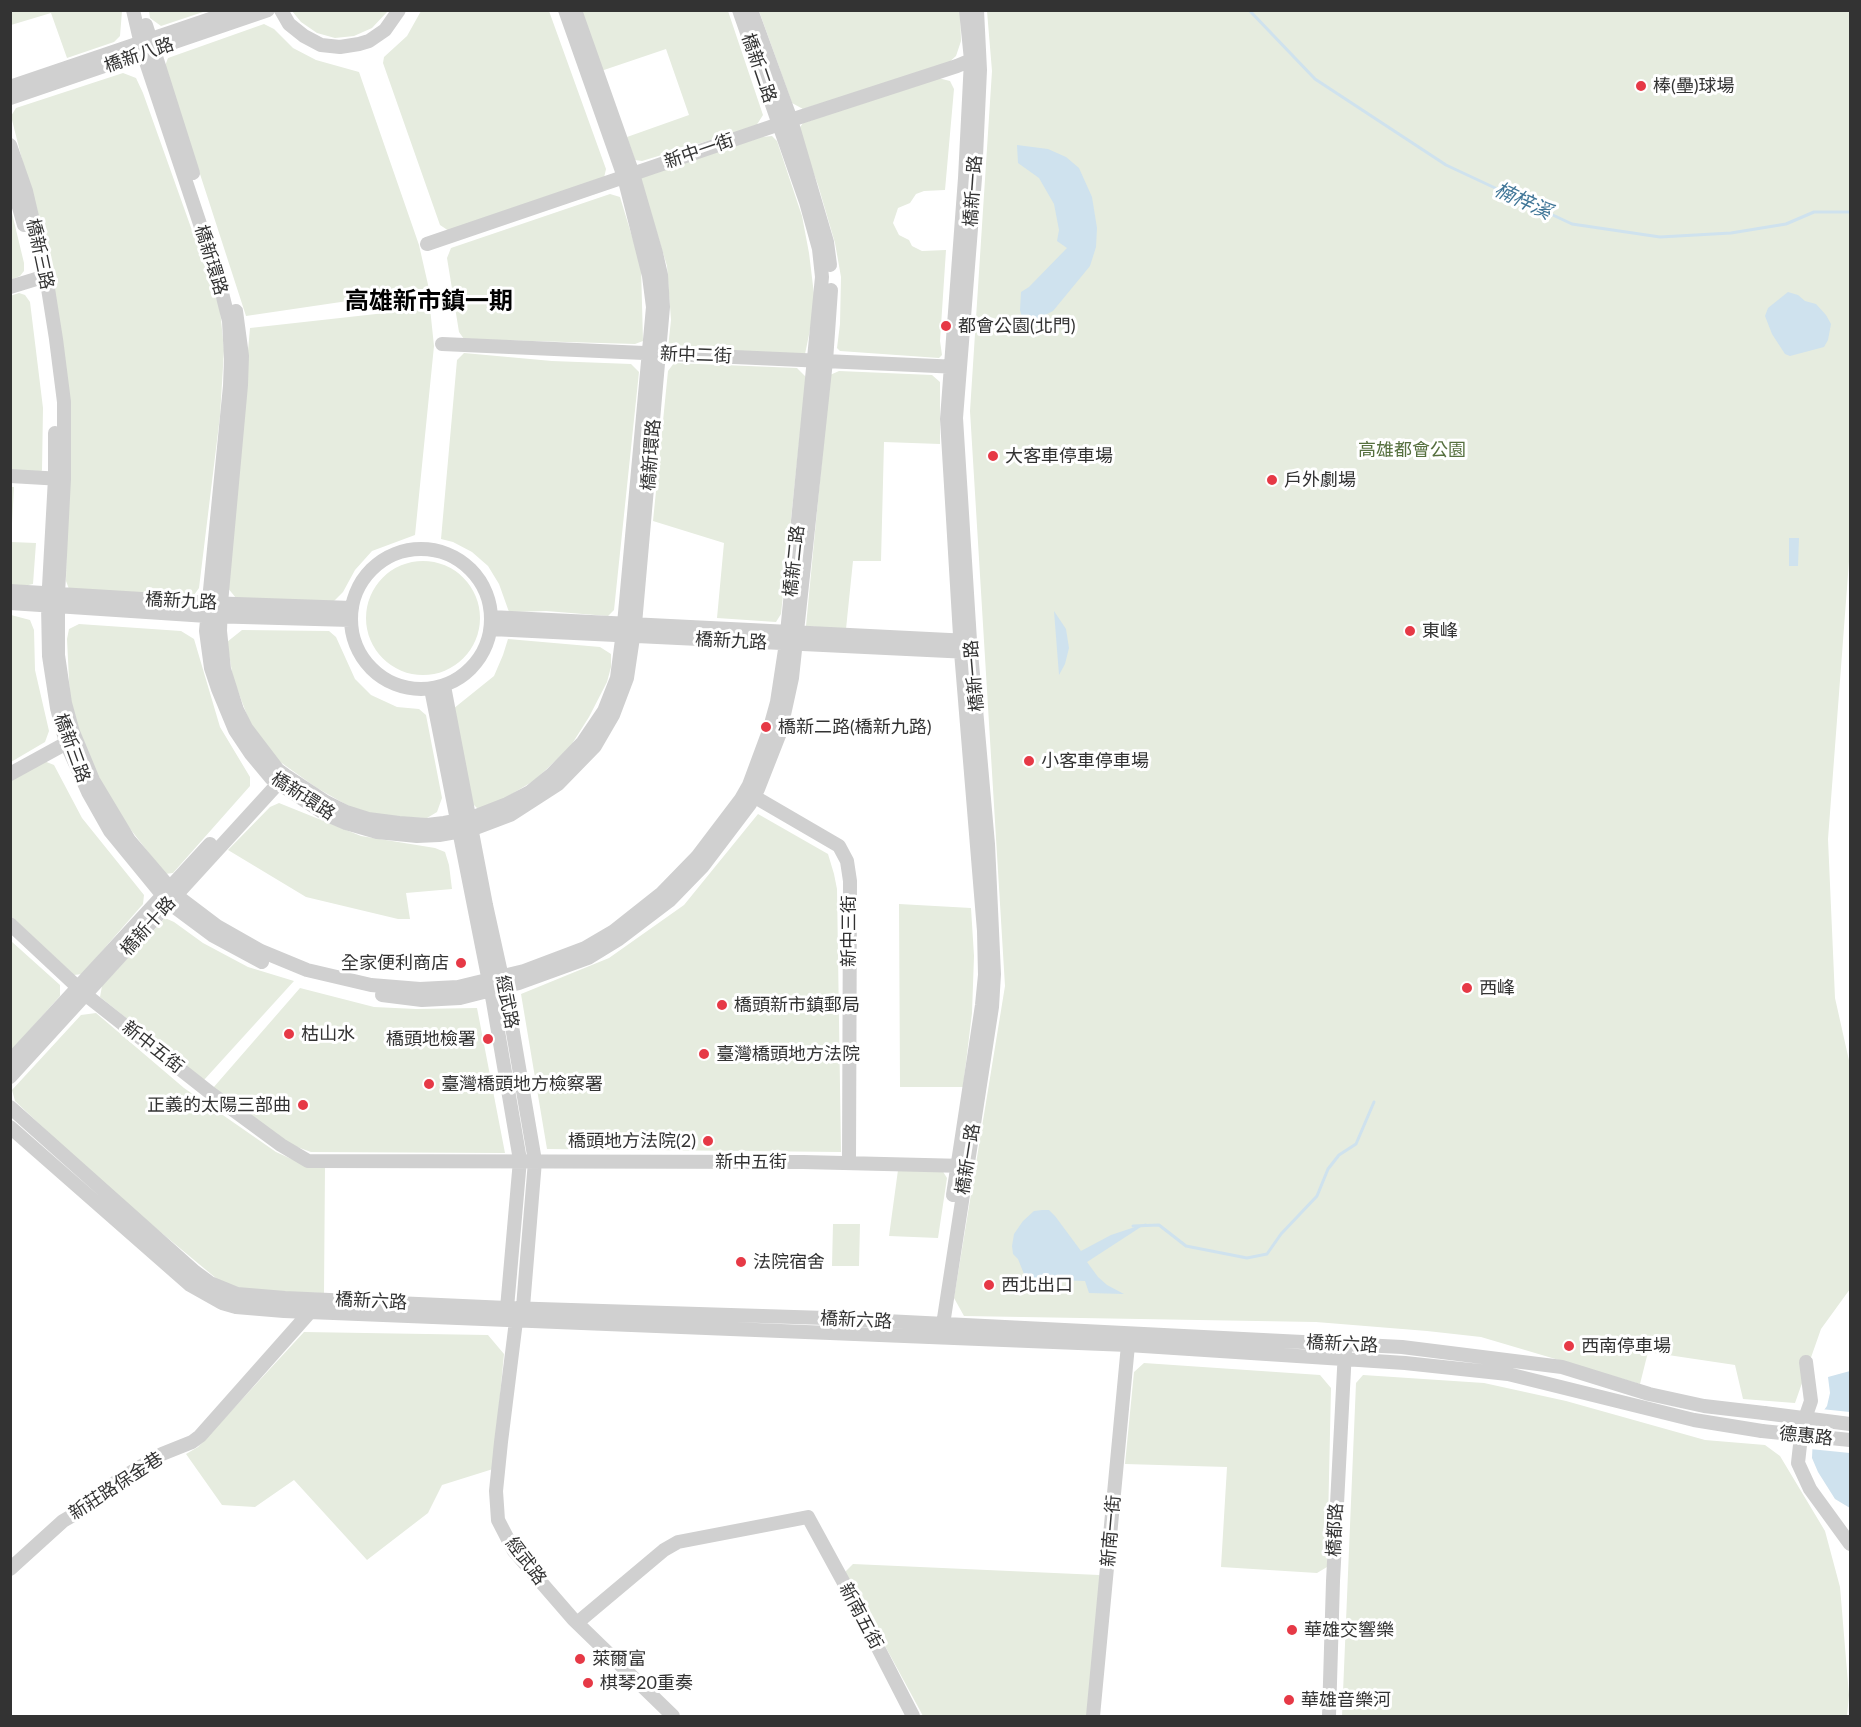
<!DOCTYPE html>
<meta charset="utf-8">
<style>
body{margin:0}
#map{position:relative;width:1861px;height:1727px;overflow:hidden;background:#fff;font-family:Lato,sans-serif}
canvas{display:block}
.frame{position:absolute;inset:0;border:12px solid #333;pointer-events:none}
</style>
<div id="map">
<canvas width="1861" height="1727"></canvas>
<div class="frame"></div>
</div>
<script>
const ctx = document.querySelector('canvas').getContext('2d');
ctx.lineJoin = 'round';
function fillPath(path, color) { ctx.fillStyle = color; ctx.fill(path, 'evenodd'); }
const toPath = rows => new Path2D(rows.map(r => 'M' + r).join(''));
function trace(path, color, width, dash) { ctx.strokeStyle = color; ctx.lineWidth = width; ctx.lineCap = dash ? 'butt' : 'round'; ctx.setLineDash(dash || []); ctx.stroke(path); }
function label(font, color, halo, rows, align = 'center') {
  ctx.font = font + ' Lato,"Noto Sans TC",sans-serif'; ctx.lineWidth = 6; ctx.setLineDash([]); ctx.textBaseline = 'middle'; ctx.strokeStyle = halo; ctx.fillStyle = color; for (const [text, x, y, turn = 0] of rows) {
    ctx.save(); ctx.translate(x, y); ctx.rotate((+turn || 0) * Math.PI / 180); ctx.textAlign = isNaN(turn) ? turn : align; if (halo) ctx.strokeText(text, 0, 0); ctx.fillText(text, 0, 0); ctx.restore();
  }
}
fillPath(toPath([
 [11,10,122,11,120,36,114,42,67,58,51,13,11,25],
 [149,11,149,10,206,11,161,26,150,18],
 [292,11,388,11,372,28,354,36,335,38,317,33,301,22],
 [421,11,549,11,606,169,604,178,449,231,440,225,383,63,384,57,407,36],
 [580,11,728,11,763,115,756,126,642,161,635,160,627,137,689,115,666,49,601,71],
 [759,11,960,11,961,41,956,56,946,65,803,109,792,103],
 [987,11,1850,11,1850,548,1828,839,1835,998,1850,1065,1850,1289,1821,1329,1795,1403,1743,1399,1735,1365,1648,1352,1640,1384,1481,1337,1427,1331,1316,1322,964,1316,954,1298,1005,986,970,411,992,71],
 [264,24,274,29,293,48,316,60,359,72,419,245,429,289,246,316,165,66,168,58],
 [123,73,136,78,143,93,220,309,224,350,220,416,199,588,194,595,188,597,69,589,66,581,69,414,46,255,11,116,16,108],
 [938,78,950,81,954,89,945,190,924,191,916,194,910,203,898,208,893,223,899,235,909,240,912,246,922,251,946,250,940,341,942,355,939,358,840,351,837,348,840,324,841,277,835,243,818,185,798,130,803,123],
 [772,136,777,141,802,216,809,253,814,294,811,325,805,354,668,348,671,320,667,266,640,177,762,137],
 [610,194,620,197,641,266,643,341,635,344,464,339,459,332,447,258,451,248],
 [11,209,24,263,24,271,20,276,11,280],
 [19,293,25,295,30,302,43,408,42,470,40,474,11,472,10,296],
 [430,308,434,346,415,535,372,551,355,570,343,592,333,602,236,598,227,587,250,328],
 [464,353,552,361,631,364,639,372,614,610,608,616,546,611,509,612,499,584,488,566,472,552,453,542,441,539,457,360],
 [674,363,797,368,806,377,781,614,776,622,717,618,724,543,653,521,668,371],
 [839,371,932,375,940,382,940,444,884,442,881,561,853,561,846,629,806,626,830,375],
 [10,487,14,487,11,542,36,543,33,584,24,586,11,585],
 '366 618a57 57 0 1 1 114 0a57 57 0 1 1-114 0Z',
 [11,615,30,620,34,630,35,670,49,731,45,742,11,762],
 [79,624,181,631,194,639,220,727,250,777,250,786,173,873,165,874,121,817,89,760,70,701,67,639,69,629],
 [242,630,329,631,336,637,355,679,371,695,397,707,419,709,426,715,442,798,437,812,427,818,395,817,359,812,317,788,276,759,250,723,233,678,227,642],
 [508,639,600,647,611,654,611,667,607,682,589,717,570,747,535,780,497,803,478,809,469,800,453,709,494,676,503,655],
 [44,761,54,765,82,818,144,895,143,904,82,974,74,975,11,916,10,781],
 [279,803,361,836,435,848,445,852,449,865,452,889,406,893,410,919,398,919,306,897,228,850,270,807],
 [758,814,828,854,834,874,837,889,841,1152,547,1149,521,994,609,958,684,905],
 [899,904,971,908,974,956,972,1013,963,1087,900,1087],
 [165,918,174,922,203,943,248,967,294,981,204,1080,100,997,102,986],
 [11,941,60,985,60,996,11,1051],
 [300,988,374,1007,416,1009,477,1008,505,1153,311,1152,286,1143,213,1088],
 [96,1013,184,1088,276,1152,307,1166,325,1166,324,1293,269,1292,242,1289,217,1279,105,1186,15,1101,12,1090,81,1015],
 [898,1170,942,1170,947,1178,938,1238,889,1236],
 [833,1224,860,1224,859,1266,832,1266],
 [304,1332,488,1335,504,1354,493,1469,442,1485,428,1513,367,1560,294,1480,255,1507,222,1505,186,1454,198,1447],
 [1144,1363,1320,1375,1331,1388,1327,1567,1317,1573,1221,1567,1227,1467,1125,1464,1134,1372],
 [1363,1375,1484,1383,1566,1401,1705,1440,1765,1445,1780,1456,1825,1531,1840,1587,1849,1695,1847,1716,1342,1716,1356,1383],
 [853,1564,1099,1575,1103,1579,1090,1716,923,1716,845,1572]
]), '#e6ecdf');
fillPath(toPath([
 [1017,145,1048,149,1066,157,1079,168,1092,197,1097,228,1096,247,1090,266,1053,311,1028,324,1022,318,1020,310,1021,292,1029,287,1067,248,1057,241,1059,230,1054,204,1039,178,1018,163],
 [1788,292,1798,295,1805,301,1816,304,1826,315,1831,324,1828,340,1824,347,1790,356,1785,354,1772,334,1765,316,1768,308],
 [1789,538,1799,538,1798,566,1789,566],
 [1054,611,1066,629,1069,648,1065,664,1059,675],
 [1042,1210,1049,1210,1055,1216,1081,1251,1111,1235,1147,1223,1087,1262,1098,1277,1107,1285,1124,1294,1089,1293,1085,1281,1054,1280,1052,1294,1035,1293,1026,1289,1024,1274,1018,1259,1013,1254,1012,1246,1014,1234,1023,1221,1034,1211],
 [1850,1371,1850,1508,1835,1499,1818,1472,1812,1458,1813,1436,1818,1418,1827,1406,1830,1393,1828,1377]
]), '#cfe2ee');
fillPath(toPath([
 [1821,1409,1850,1412,1850,1453,1810,1449,1810,1436,1815,1418]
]), '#fff');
trace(toPath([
 [1249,10,1315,79,1446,165,1572,224,1660,237,1731,233,1786,224,1814,212,1850,212],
 [1133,1226,1159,1225,1186,1246,1247,1258,1267,1254,1281,1234,1317,1196,1328,1169,1339,1155,1356,1144,1374,1102]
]), '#cfe2ee', 3);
trace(toPath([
 [133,10,143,53,219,281,229,321,231,359,230,386,206,631,211,668,218,689,235,730,251,754,271,778,278,783,325,814,346,823,377,832,417,836,439,835,473,829,510,815,558,784,595,746,613,715,627,678,635,624,663,307,661,275,656,253,633,174,575,10],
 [281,10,289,24,304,36,321,45,340,47,359,44,369,41,385,30,399,10],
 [751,10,791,120,827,242,830,265],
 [146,25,193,173],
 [10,87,237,10],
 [10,98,268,10],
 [10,145,26,191,46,276,56,339,64,402,64,479,58,594,58,655,65,703,73,732,93,780,129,840,176,895,217,926,261,951,307,970,371,985,420,989,458,987,524,971,585,948,614,931,662,893,697,857,741,799,749,785,769,731,777,702,786,643,822,277,819,249,806,202,739,10],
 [10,175,24,225],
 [427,244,797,118,957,66,976,58],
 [10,287,46,276],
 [236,311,242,356,241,385,221,603,220,631,224,669,237,710,246,728,278,770,285,775,326,802,346,812,368,819,399,823,427,825,444,823,471,818,507,804,530,792,551,775,583,742,604,711,617,678,624,624,653,307,649,276,624,177,565,10],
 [442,344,959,367],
 [55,433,55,478,48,605,49,656,57,708,66,743,88,792,110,831,169,903,212,935,262,962],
 [10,476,62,479],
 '351 619a70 70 0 1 1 140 0a70 70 0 1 1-140 0Z',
 [10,591,208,603,352,608],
 [10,603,207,616,351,620],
 [491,617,969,641],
 [491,629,969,652],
 [444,686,486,905,509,1009,535,1161,523,1307,516,1321,501,1442,496,1491,498,1520,514,1551,573,1619,673,1716],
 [431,689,493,1002,520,1160,507,1308,512,1314],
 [10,774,72,740],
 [748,793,839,846,847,861,850,881,849,1163],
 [10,924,86,995,213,1095,281,1145,308,1161,803,1162,965,1166],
 [382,995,422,1000,460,998,519,983,588,958,619,939,669,901,703,866,750,804,758,789,780,733,792,678,826,361,831,290],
 [10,1061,210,844],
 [10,1077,284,777],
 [10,1107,195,1272,210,1283,237,1294,285,1298,507,1308,826,1318,1402,1347,1562,1367,1649,1394,1704,1406,1764,1413],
 [10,1127,190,1285,222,1303,236,1307,284,1311,1128,1345,1405,1363,1508,1374,1694,1420,1762,1431],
 [953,1195,982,1005,985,975,984,931,961,652,947,419,965,178,971,60,966,10],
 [942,1331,992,1007,994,974,988,844,970,641,956,418,975,178,980,70,977,10],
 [1806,1362,1811,1401,1802,1427,1798,1463,1810,1489,1850,1544],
 [10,1569,63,1521,94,1503,118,1480,162,1454,192,1442,200,1436,310,1312,310,1308],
 [577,1623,664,1550,678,1542,808,1517,856,1605,913,1716],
 [1093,1716,1128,1345],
 [1329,1716,1333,1581,1345,1350]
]), '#d0d0d0', 14);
trace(toPath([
 [1764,1413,1850,1424],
 [1762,1431,1850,1440]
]), '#d0d0d0', 14);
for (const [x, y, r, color] of [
 [1641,86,6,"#e63946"],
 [946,326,6,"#e63946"],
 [993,456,6,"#e63946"],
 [1272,480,6,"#e63946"],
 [1410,631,6,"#e63946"],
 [766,727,6,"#e63946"],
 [1029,761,6,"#e63946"],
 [461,963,6,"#e63946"],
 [1467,988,6,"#e63946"],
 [722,1005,6,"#e63946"],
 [289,1034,6,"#e63946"],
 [488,1039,6,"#e63946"],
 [704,1054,6,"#e63946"],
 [429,1084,6,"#e63946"],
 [303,1105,6,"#e63946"],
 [708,1141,6,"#e63946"],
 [741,1262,6,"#e63946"],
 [989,1285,6,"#e63946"],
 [1569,1346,6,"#e63946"],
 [1292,1630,6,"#e63946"],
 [580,1659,6,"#e63946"],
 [588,1683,6,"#e63946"],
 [1289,1700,6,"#e63946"]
]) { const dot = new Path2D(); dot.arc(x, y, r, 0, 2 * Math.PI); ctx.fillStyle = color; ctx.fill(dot); trace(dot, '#fff', 2); }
label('18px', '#333', '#fff', [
 ["橋新八路",139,55,-19],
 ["橋新二路",759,68,71],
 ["新中一街",699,151,-19],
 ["橋新一路",973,191,-86],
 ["橋新三路",40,254,78],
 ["橋新環路",211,260,73],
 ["新中二街",696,355,2],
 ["橋新環路",651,455,-85],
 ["橋新二路",794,561,-84],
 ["橋新九路",181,601,3],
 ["橋新九路",731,641,3],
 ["橋新一路",974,676,-95],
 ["橋新三路",72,748,70],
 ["橋新環路",303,796,33],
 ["橋新十路",148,926,-48],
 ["新中三街",849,931,-90],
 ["經武路",507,1002,79],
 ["新中五街",153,1047,38],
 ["橋新一路",968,1159,-81],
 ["新中五街",751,1162],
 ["橋新六路",371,1301,3],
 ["橋新六路",856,1320,3],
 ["橋新六路",1342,1344,3],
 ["德惠路",1806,1436,6],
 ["新莊路保金巷",116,1486,-33],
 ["橋都路",1335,1530,-87],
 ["新南一街",1111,1531,-85],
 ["經武路",526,1561,53],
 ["新南五街",861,1616,62]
]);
label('18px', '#333', '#fff', [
 ["棒(壘)球場",1653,86],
 ["都會公園(北門)",958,326],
 ["大客車停車場",1005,456],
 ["戶外劇場",1284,480],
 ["東峰",1422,631],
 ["橋新二路(橋新九路)",778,727],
 ["小客車停車場",1041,761],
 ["全家便利商店",449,963,"right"],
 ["西峰",1479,988],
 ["橋頭新市鎮郵局",734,1005],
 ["枯山水",301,1034],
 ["橋頭地檢署",476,1039,"right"],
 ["臺灣橋頭地方法院",716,1054],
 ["臺灣橋頭地方檢察署",441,1084],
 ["正義的太陽三部曲",291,1105,"right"],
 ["橋頭地方法院(2)",696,1141,"right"],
 ["法院宿舍",753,1262],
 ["西北出口",1001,1285],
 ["西南停車場",1581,1346],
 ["華雄交響樂",1304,1630],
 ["萊爾富",592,1659],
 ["棋琴20重奏",600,1683],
 ["華雄音樂河",1301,1700]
], 'left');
label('18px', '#56703f', '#fff', [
 ["高雄都會公園",1412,450]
]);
label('italic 20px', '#3f7597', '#fff', [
 ["楠梓溪",1523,201,25]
]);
label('bold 24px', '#000', '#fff', [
 ["高雄新市鎮一期",429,301]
]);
</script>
